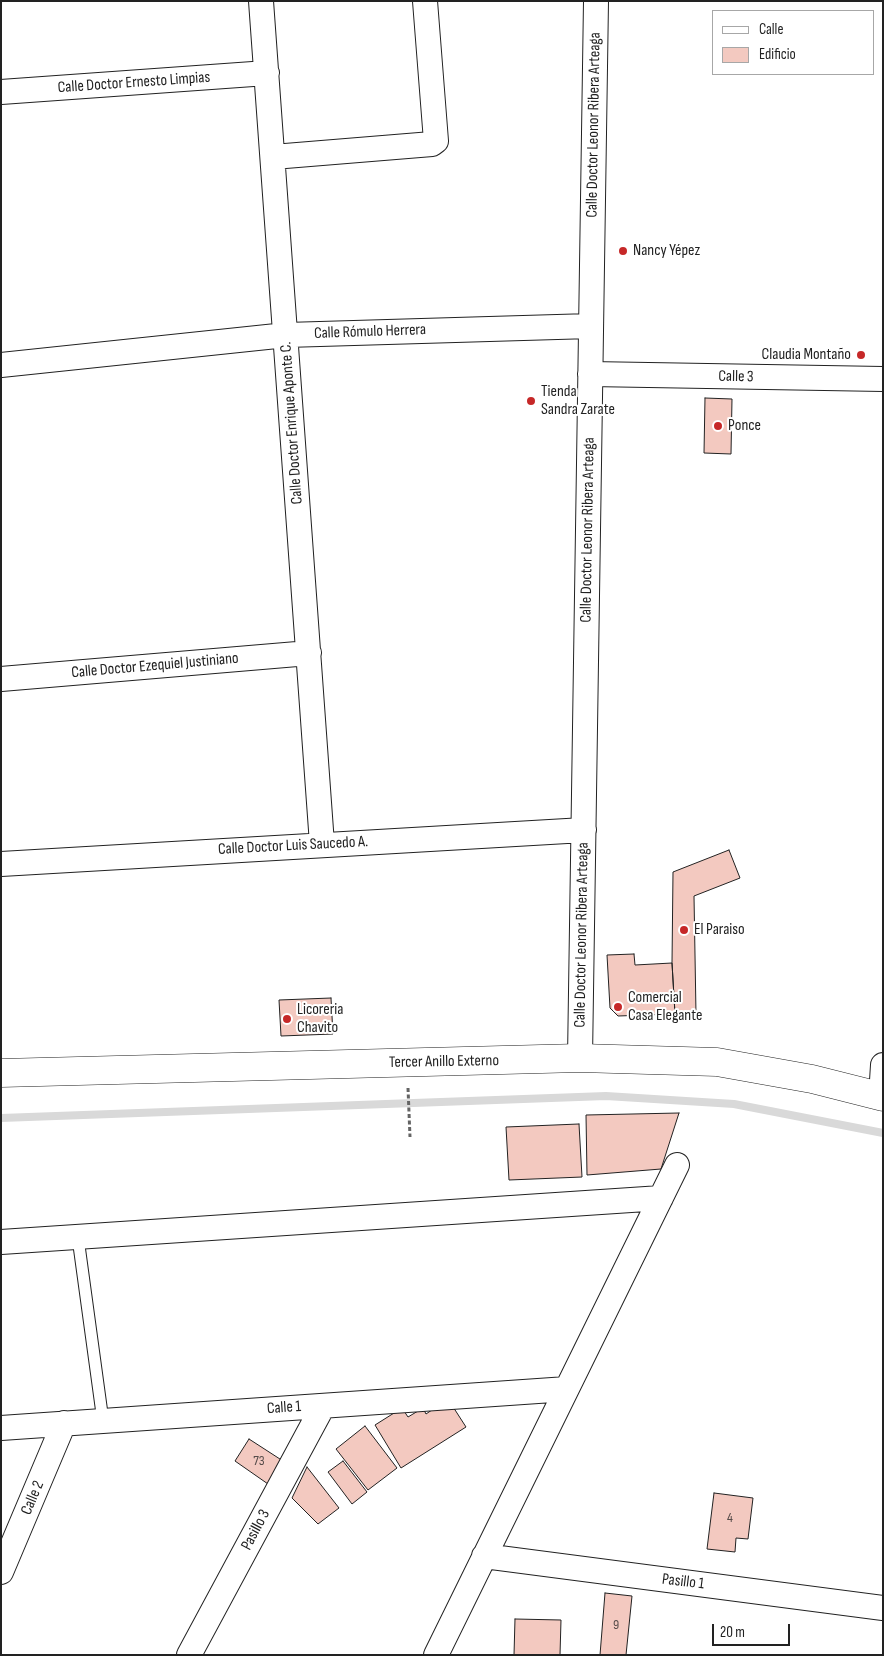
<!DOCTYPE html>
<meta charset="utf-8">
<style>
body{margin:0}
#map{position:relative;width:884px;height:1656px;overflow:hidden;background:#fff;font-family:"Sofia Sans Condensed",sans-serif}
canvas{display:block}
.frame{position:absolute;inset:0;border:2px solid #222;pointer-events:none}
.legend{position:absolute;left:712px;top:10px;width:162px;height:65px;box-sizing:border-box;background:#fff;border:1px solid #a7a7a7;margin:0;padding:6px 9px;list-style:none;font-size:15px;color:#222}
.legend li{display:flex;align-items:center;gap:10px;height:25px}
.legend b{width:25px;border:1px solid #a7a7a7}
.scale{position:absolute;left:712px;top:1624px;width:78px;height:22px;box-sizing:border-box;border:2px solid #222;border-top:0;padding-left:6px;font-size:15px;line-height:18px;white-space:nowrap;color:#222;-webkit-text-stroke:4px #fff;paint-order:stroke}
</style>
<div id="map">
<canvas width="884" height="1656"></canvas>
<div class="frame"></div>
<ul class="legend">
<li><b style="height:6px;background:#fff"></b>Calle</li>
<li><b style="height:14px;background:#f3c9c0"></b>Edificio</li>
</ul>
<div class="scale">20 m</div>
</div>
<script>
const ctx = document.querySelector('canvas').getContext('2d');
ctx.lineJoin = 'round';
const toPath = rows => new Path2D(rows.map(r => 'M' + r).join(''));
function trace(path, color, width, dash) { ctx.strokeStyle = color; ctx.lineWidth = width; ctx.lineCap = dash ? 'butt' : 'round'; ctx.setLineDash(dash || []); ctx.stroke(path); }
function fillPath(path, color) { ctx.fillStyle = color; ctx.fill(path, 'evenodd'); }
function label(font, color, halo, rows, align = 'center') {
  ctx.font = font + ' "Sofia Sans Condensed",sans-serif'; ctx.lineWidth = 4; ctx.setLineDash([]); ctx.textBaseline = 'middle'; ctx.strokeStyle = halo; ctx.fillStyle = color; for (const [text, x, y, turn = 0] of rows) {
    ctx.save(); ctx.translate(x, y); ctx.rotate((+turn || 0) * Math.PI / 180); ctx.textAlign = isNaN(turn) ? turn : align; if (halo) ctx.strokeText(text, 0, 0); ctx.fillText(text, 0, 0); ctx.restore();
  }
}
trace(toPath([
 [1,1118,606,1096,734,1104,883,1133]
]), '#d9d9d9', 8);
const building = toPath([
 [705,398,732,399,731,454,704,453,705,398],
 [729,850,740,878,694,896,696,1014,675,1014,672,963,673,872,729,850],
 [634,954,635,965,672,963,675,1014,618,1016,610,1008,607,955,634,954],
 [331,998,333,1034,281,1036,279,1000,331,998],
 [679,1113,661,1169,587,1175,586,1115,679,1113],
 [579,1124,582,1177,509,1180,506,1127,579,1124],
 [448,1399,466,1427,401,1468,375,1425,402,1408,408,1417,423,1408,426,1414,448,1399],
 [365,1426,397,1468,368,1490,336,1449,365,1426],
 [249,1439,283,1461,268,1484,235,1461,249,1439],
 [343,1461,367,1492,352,1504,328,1472,343,1461],
 [307,1467,339,1508,318,1524,292,1498,307,1467],
 [714,1493,753,1498,748,1539,736,1538,735,1552,707,1549,714,1493],
 [605,1593,632,1596,626,1655,600,1655,605,1593],
 [515,1619,561,1620,560,1655,514,1655,515,1619]
]);
fillPath(building, '#f3c9c0');
trace(building, '#222', 1);
const service = toPath([
 [78,1238,103,1421]
]);
const minor = toPath([
 [261,1,322,844],
 [1,92,267,73],
 [273,157,432,144,436,141,425,1],
 [1,365,286,335,591,326],
 [590,374,883,379],
 [1,679,309,653],
 [1,864,584,830],
 [580,1058,596,1],
 [881,1097,883,1065],
 [1,1242,661,1198],
 [1,1428,567,1389],
 [484,1556,883,1608],
 [1,1572,64,1423],
 [189,1655,323,1406],
 [436,1655,677,1165]
]);
const tertiary = toPath([
 [1,1073,580,1058,717,1062,812,1079,883,1097]
]);
trace(service, '#222', 13);
trace(minor, '#222', 26);
trace(tertiary, '#222', 29);
trace(toPath([
 [408,1088,410,1137]
]), '#646464', 3, [4, 2.5]);
trace(service, '#fff', 11);
trace(minor, '#fff', 24);
trace(tertiary, '#fff', 28);
for (const [x, y, r, color] of [
 [623,251,5,"#c62828"],
 [861,355,5,"#c62828"],
 [531,401,5,"#c62828"],
 [718,426,5,"#c62828"],
 [684,930,5,"#c62828"],
 [618,1007,5,"#c62828"],
 [287,1019,5,"#c62828"]
]) { const dot = new Path2D(); dot.arc(x, y, r, 0, 2 * Math.PI); ctx.fillStyle = color; ctx.fill(dot); trace(dot, '#fff', 2); }
label('14px', '#564c4a', null, [
 ["73",259,1461],
 ["4",730,1518],
 ["9",616,1625]
]);
label('16px', '#222', '#fff', [
 ["Calle Doctor Ernesto Limpias",134,83,-4],
 ["Calle Doctor Leonor Ribera Arteaga",594,125,-89],
 ["Calle Rómulo Herrera",370,332,-2],
 ["Calle 3",736,377,1],
 ["Calle Doctor Enrique Aponte C.",292,423,-94],
 ["Calle Doctor Leonor Ribera Arteaga",588,530,-89],
 ["Calle Doctor Ezequiel Justiniano",155,666,-5],
 ["Calle Doctor Luis Saucedo A.",293,846,-3],
 ["Calle Doctor Leonor Ribera Arteaga",582,935,-89],
 ["Tercer Anillo Externo",444,1062,-1],
 ["Calle 1",284,1408,-4],
 ["Calle 2",33,1498,-67],
 ["Pasillo 3",256,1530,-62],
 ["Pasillo 1",683,1582,7]
]);
label('16px', '#222', '#fff', [
 ["Nancy Yépez",633,251],
 ["Claudia Montaño",851,355,"right"],
 ["Tienda",541,392],
 ["Sandra Zarate",541,410],
 ["Ponce",728,426],
 ["El Paraiso",694,930],
 ["Comercial",628,998],
 ["Casa Elegante",628,1016],
 ["Licoreria",297,1010],
 ["Chavito",297,1028]
], 'left');
</script>
